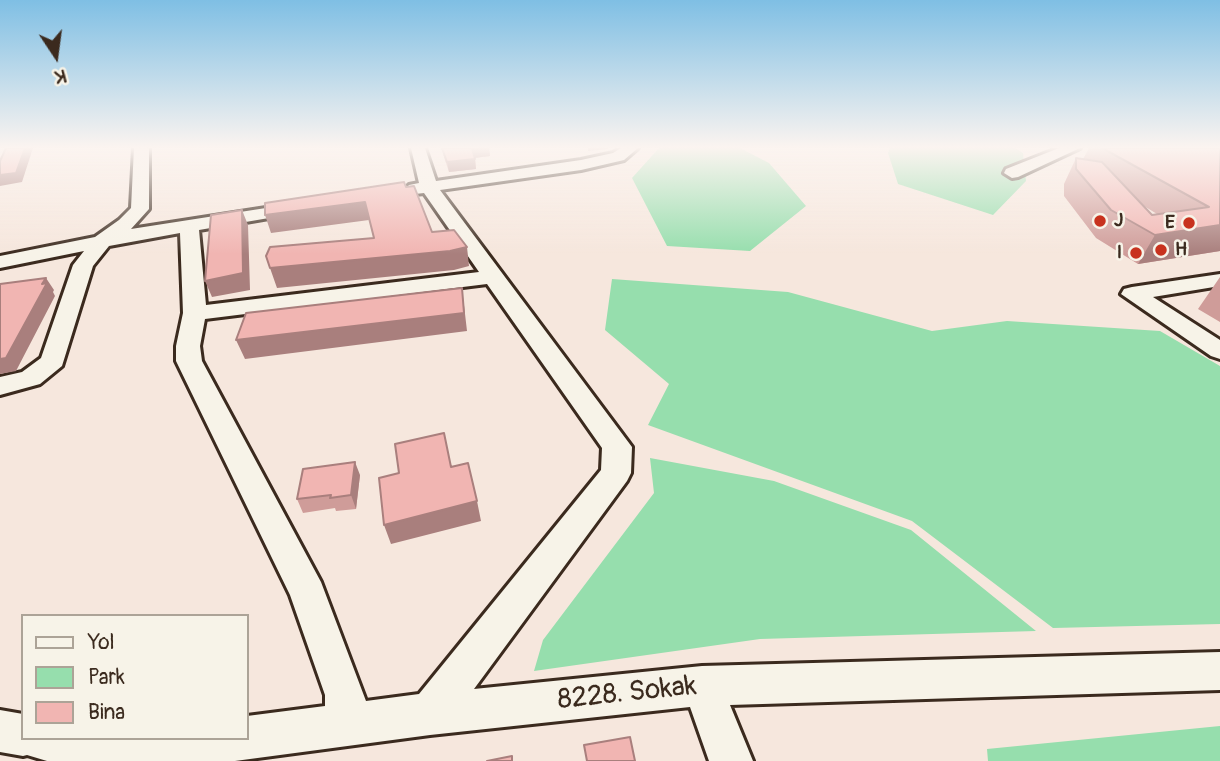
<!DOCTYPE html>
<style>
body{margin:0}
#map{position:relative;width:1220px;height:761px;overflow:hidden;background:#f6e7dd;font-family:Pangolin,sans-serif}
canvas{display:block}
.legend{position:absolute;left:21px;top:614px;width:228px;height:126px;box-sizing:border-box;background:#f7f3e8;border:2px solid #aca397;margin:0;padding:9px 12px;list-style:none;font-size:21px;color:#3b2a1e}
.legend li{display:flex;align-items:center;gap:14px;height:35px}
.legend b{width:35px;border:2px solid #aca397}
.north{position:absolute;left:21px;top:21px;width:70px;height:70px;-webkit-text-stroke:5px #f7f3e8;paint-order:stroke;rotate:167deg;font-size:19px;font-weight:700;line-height:28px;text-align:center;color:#3b2a1e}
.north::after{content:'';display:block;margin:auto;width:24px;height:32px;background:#3b2a1e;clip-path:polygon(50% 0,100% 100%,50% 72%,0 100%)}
</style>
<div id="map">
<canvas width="1220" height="761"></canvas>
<ul class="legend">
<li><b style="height:9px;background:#f7f3e8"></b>Yol</li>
<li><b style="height:19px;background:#96dead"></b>Park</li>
<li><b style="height:19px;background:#f1b5b2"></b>Bina</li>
</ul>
<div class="north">K</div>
</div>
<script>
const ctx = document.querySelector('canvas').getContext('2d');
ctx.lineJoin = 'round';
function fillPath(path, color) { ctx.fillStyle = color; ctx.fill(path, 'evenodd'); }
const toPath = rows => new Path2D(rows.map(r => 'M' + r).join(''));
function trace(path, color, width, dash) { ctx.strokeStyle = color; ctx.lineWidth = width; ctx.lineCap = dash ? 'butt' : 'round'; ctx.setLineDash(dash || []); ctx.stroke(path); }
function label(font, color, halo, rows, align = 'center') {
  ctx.font = font + ' Pangolin,sans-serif'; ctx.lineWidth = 5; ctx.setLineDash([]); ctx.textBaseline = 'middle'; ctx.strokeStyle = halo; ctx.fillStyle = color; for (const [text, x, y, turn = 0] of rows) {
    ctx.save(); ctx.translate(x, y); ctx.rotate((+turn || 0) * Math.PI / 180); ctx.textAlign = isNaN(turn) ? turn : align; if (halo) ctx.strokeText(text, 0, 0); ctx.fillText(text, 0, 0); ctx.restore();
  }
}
fillPath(toPath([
 [659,148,740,148,769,163,806,206,750,251,667,246,632,178],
 [890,148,1015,148,1023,153,1026,181,993,215,898,184,888,153],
 [612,279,788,292,932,331,1007,321,1160,331,1220,366,1220,624,1053,628,912,521,648,425,669,384,605,330],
 [650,458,774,481,911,530,1036,631,760,639,534,671,543,640,654,493],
 [1220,726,1220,761,988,761,987,749]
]), '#96dead');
const minor = toPath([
 [134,148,149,148,149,209,131,229,298,203,307,208,298,213,199,230,206,305,479,272,424,193,415,194,406,189,409,185,419,183,411,148,425,148,436,181,581,160,613,153,621,148,638,148,624,160,581,170,440,190,632,447,631,473,627,481,474,689,702,666,1220,652,1220,690,730,705,753,761,709,761,690,707,430,735,235,761,47,761,27,755,23,756,0,752,0,710,23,714,23,738,247,738,247,716,325,706,325,695,290,595,176,361,176,346,183,313,180,233,109,246,93,266,62,366,40,384,0,395,0,377,22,372,41,358,73,265,84,251,0,268,0,256,95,237,119,220,131,208,134,148],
 [487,284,602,448,601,470,419,694,366,701,321,582,202,361,200,346,205,319,487,284],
 [1059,148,1080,148,1018,177,1012,178,1004,173,1006,169,1059,148],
 [1220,274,1220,286,1153,297,1220,340,1220,359,1211,356,1121,294,1124,289,1132,287,1220,274]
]);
trace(minor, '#3b2a1e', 6);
fillPath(minor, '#f7f3e8');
fillPath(toPath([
 [441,148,489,148,490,156,475,158,476,169,449,172],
 [1089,148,1220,148,1220,251,1138,264,1096,238,1064,196,1064,184,1076,158,1083,159],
 [1144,206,1157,214,1152,215],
 [1220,277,1220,322,1198,309],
 [360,475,356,509,336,511,335,508,303,513,297,499]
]), '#cf9c99');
fillPath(toPath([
 [25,148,33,148,22,182,0,186,0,175],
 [472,148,489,148,490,156,473,158],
 [588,148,608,148,608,149,588,151],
 [475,159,476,169,449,172,447,162],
 [365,202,369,220,271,233,265,215],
 [242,210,248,225,250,290,212,297,205,281],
 [1220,225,1220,251,1138,264,1155,235],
 [467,247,469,266,454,270,277,288,270,268],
 [46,278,54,290,53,292,55,296,16,371,0,374,0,359],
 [462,288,467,331,245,359,236,340],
 [355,462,360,475,356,509,351,495],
 [477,501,481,521,391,544,384,525]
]), '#a97f7d');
const building = toPath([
 [6,148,25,148,16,173,0,175,0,161,6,148],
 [442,148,478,148,472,148,475,159,447,162,442,148],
 [1102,148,1220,148,1220,225,1155,235,1111,210,1076,169,1076,158,1102,162,1152,215,1209,207,1102,148],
 [404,182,406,187,414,186,432,232,454,230,467,247,450,251,270,268,266,256,270,247,374,238,365,202,265,215,265,203,404,182],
 [242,210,243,273,205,281,211,215,242,210],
 [46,278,42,284,47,283,6,358,0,359,0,284,46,278],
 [462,288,464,313,236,340,246,313,462,288],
 [444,433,451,467,468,463,477,501,384,525,379,478,399,473,395,444,444,433],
 [355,462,351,495,330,498,331,495,297,499,303,469,355,462],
 [630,737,635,761,587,761,584,745,630,737],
 [512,756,512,761,487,761,512,756]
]);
fillPath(building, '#f1b5b2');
trace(building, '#a97f7d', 2);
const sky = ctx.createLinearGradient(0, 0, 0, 254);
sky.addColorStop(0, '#7fbfe4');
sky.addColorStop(0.58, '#fbf4f0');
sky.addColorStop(1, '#fbf4f000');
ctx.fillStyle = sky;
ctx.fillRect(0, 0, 1220, 254);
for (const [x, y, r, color] of [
 [1100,221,7,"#c8321e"],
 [1189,223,7,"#c8321e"],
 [1161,250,7,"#c8321e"],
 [1136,253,7,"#c8321e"]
]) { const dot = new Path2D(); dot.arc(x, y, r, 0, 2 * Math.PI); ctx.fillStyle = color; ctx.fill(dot); trace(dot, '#f7f3e8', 2.5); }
label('bold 19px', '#3b2a1e', '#f7f3e8', [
 ["J",1114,221],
 ["E",1175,223,"right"],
 ["H",1175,250],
 ["I",1122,253,"right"]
], 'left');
label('28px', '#3b2a1e', '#f7f3e8', [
 ["8228. Sokak",627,694,-6]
]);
</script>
